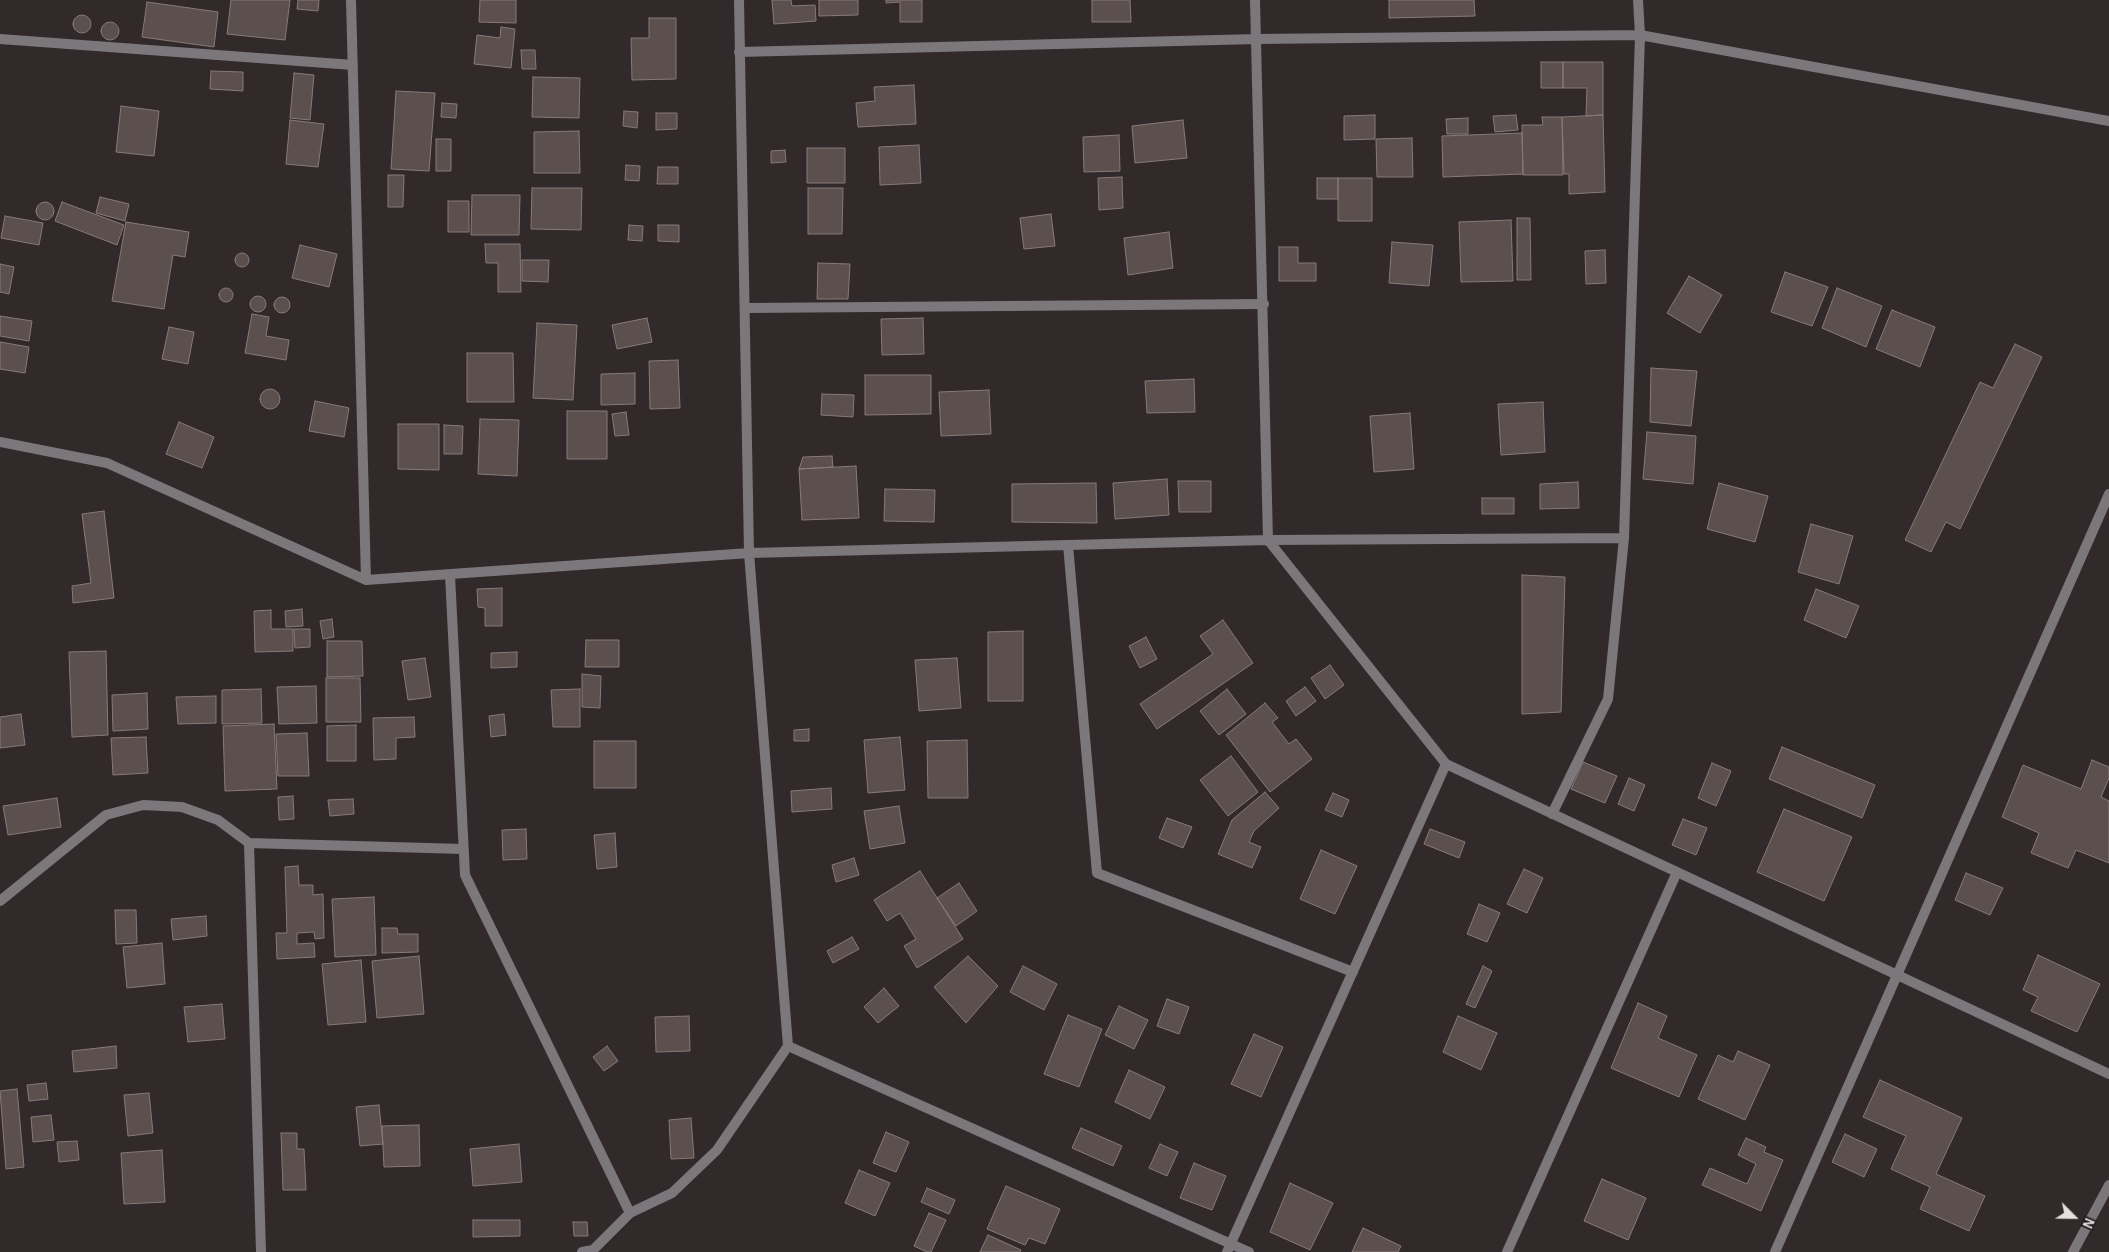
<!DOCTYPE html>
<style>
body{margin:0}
#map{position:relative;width:2109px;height:1252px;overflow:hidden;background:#32292b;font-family:"Alegreya Sans",sans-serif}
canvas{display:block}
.north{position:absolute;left:2049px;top:1192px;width:50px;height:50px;-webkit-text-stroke:4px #281f21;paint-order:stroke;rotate:113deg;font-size:14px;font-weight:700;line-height:20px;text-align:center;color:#e5dfe0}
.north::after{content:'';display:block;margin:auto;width:18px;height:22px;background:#e5dfe0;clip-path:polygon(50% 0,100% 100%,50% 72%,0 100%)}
</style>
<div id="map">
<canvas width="2109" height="1252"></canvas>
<div class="north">N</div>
</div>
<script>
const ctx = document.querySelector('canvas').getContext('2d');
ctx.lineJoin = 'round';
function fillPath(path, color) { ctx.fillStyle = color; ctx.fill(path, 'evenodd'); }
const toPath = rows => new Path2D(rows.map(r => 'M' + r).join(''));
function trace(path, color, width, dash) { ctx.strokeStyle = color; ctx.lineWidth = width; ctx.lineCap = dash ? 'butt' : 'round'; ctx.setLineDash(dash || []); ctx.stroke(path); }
const building = toPath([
 [231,0,290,0,285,40,227,34,231,0],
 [298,0,319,0,318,11,297,9,298,0],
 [480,0,516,0,516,23,479,22,480,0],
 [772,0,791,0,792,6,815,5,816,21,774,24,772,0],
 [819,0,858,0,858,15,819,16,819,0],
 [886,0,922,0,922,22,900,22,900,2,886,3,886,0],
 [1092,0,1130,0,1131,22,1092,22,1092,0],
 [1389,0,1474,0,1475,16,1389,18,1389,0],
 [147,2,218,12,214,47,142,37,147,2],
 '73 24a9 9 0 1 1 18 0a9 9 0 1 1-18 0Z',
 [649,18,676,18,676,79,632,80,631,38,649,38,649,18],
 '101 31a9 9 0 1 1 18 0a9 9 0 1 1-18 0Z',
 [501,27,515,29,511,68,474,64,477,35,500,38,501,27],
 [521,50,535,50,536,69,522,69,521,50],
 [1541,62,1563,62,1563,88,1541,88,1541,62],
 [1563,62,1603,62,1603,115,1586,116,1587,88,1563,88,1563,62],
 [211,71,243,72,243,91,210,89,211,71],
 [294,73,314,75,310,120,290,118,294,73],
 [533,77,580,78,579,118,532,117,533,77],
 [914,85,916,124,858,127,856,103,875,101,874,87,914,85],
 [396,91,435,93,429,171,391,169,396,91],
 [442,103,457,104,456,118,441,117,442,103],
 [121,106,159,111,154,156,116,152,121,106],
 [624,111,638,112,637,128,623,126,624,111],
 [656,113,677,113,677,129,656,130,656,113],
 [1375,115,1375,139,1344,140,1344,116,1375,115],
 [1516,115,1518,130,1495,132,1493,116,1516,115],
 [1603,115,1605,192,1569,194,1569,174,1564,174,1562,117,1603,115],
 [1542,117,1562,117,1563,175,1523,175,1522,125,1543,125,1542,117],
 [1468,118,1468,134,1447,134,1446,119,1468,118],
 [290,120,324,124,318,167,286,164,290,120],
 [1183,120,1187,158,1135,163,1132,126,1183,120],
 [579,131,580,173,534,173,534,132,579,131],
 [1522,133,1523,174,1443,177,1442,136,1522,133],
 [1119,135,1120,171,1084,172,1083,137,1119,135],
 [1412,138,1413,177,1377,177,1376,139,1412,138],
 [436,139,451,139,451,171,436,171,436,139],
 [919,145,921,183,880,185,879,147,919,145],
 [807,148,845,148,845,183,807,183,807,148],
 [785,150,786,162,771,163,771,151,785,150],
 [626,165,640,166,639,181,625,180,626,165],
 [658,167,678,167,678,184,657,184,658,167],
 [388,175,404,175,403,207,388,207,388,175],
 [1122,177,1123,208,1099,210,1098,178,1122,177],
 [1317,178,1338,178,1338,199,1317,199,1317,178],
 [1338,178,1372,178,1372,221,1338,221,1338,178],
 [532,188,582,188,581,230,531,229,532,188],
 [808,188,843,188,842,234,808,234,808,188],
 [472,195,520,195,519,235,471,235,472,195],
 [100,197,129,204,125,221,96,213,100,197],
 [448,201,469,201,469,232,448,232,448,201],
 '36 211a9 9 0 1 1 18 0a9 9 0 1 1-18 0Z',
 [62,202,124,225,117,245,55,221,62,202],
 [1051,214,1055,246,1024,249,1020,218,1051,214],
 [5,216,43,223,39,245,1,238,5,216],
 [1517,218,1530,218,1531,280,1517,280,1517,218],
 [1511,220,1513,281,1461,282,1459,222,1511,220],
 [126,222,189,232,185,257,173,255,164,309,112,301,126,222],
 [629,225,643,226,642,241,628,240,629,225],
 [658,225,679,225,679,242,658,241,658,225],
 [1169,232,1173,268,1128,275,1124,238,1169,232],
 [1392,242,1433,245,1429,286,1389,283,1392,242],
 [485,244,520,244,521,292,498,292,498,263,486,263,485,244],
 [300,245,337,254,329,287,292,278,300,245],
 [1279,247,1298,247,1298,263,1316,263,1316,281,1279,281,1279,247],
 [1605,250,1606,283,1586,284,1585,251,1605,250],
 '235 260a7 7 0 1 1 14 0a7 7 0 1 1-14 0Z',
 [522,260,549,260,548,282,522,281,522,260],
 [818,263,850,264,848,299,817,299,818,263],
 [0,264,14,267,9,294,0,292,0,264],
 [1785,272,1828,287,1812,326,1771,312,1785,272],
 [1689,276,1722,295,1700,333,1667,313,1689,276],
 [1837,288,1882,306,1866,347,1822,328,1837,288],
 '219 295a7 7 0 1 1 14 0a7 7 0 1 1-14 0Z',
 '250 304a8 8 0 1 1 16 0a8 8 0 1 1-16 0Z',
 '274 305a8 8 0 1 1 16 0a8 8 0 1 1-16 0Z',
 [1892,310,1935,327,1920,367,1876,349,1892,310],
 [252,314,269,317,266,336,289,340,286,360,245,353,252,314],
 [0,316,32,321,29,341,0,336,0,316],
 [647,318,652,342,617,349,612,325,647,318],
 [923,318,924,354,882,355,881,319,923,318],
 [537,323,577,325,573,400,533,398,537,323],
 [169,327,194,332,188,364,162,359,169,327],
 [0,342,29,347,25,373,0,369,0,342],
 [2015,344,2042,357,1960,529,1946,522,1931,552,1905,540,1980,382,1993,388,2015,344],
 [467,353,513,353,514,402,467,402,467,353],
 [678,360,680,408,650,409,649,361,678,360],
 [1651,368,1697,371,1691,426,1650,422,1651,368],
 [635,373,635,404,601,405,601,374,635,373],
 [865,375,931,375,931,414,865,415,865,375],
 [1194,379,1195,412,1147,413,1145,381,1194,379],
 '260 399a10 10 0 1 1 20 0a10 10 0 1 1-20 0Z',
 [989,390,991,434,941,436,939,392,989,390],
 [822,394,854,395,853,417,821,415,822,394],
 [315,401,349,408,344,437,309,431,315,401],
 [1543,402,1545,452,1501,455,1498,404,1543,402],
 [567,411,607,411,607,459,567,459,567,411],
 [626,412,629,435,615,436,612,414,626,412],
 [1410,413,1414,469,1374,472,1370,416,1410,413],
 [480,419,519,420,517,476,478,474,480,419],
 [179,422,214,437,202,468,166,454,179,422],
 [398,424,439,424,439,470,398,469,398,424],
 [444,425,463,426,462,454,444,454,444,425],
 [1647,432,1696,436,1693,484,1643,479,1647,432],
 [832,456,833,467,799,469,803,457,832,456],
 [856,466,859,518,802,520,799,469,856,466],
 [1167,479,1169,515,1115,519,1113,483,1167,479],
 [1178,481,1211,481,1211,512,1179,512,1178,481],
 [1578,482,1579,508,1540,509,1540,484,1578,482],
 [1096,483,1097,523,1012,522,1012,484,1096,483],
 [1719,483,1768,496,1755,542,1707,529,1719,483],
 [885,489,935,490,934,522,884,521,885,489],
 [1482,498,1514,498,1514,514,1482,514,1482,498],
 [104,511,114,598,73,603,72,586,91,583,82,514,104,511],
 [1811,524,1853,536,1839,584,1798,572,1811,524],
 [1522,575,1565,577,1561,712,1522,714,1522,575],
 [502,588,502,626,485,626,485,608,478,607,477,589,502,588],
 [1816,589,1859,606,1846,638,1804,620,1816,589],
 [302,609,303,626,286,627,285,611,302,609],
 [271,610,271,629,293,629,293,651,255,652,254,611,271,610],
 [332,619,334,637,323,639,320,621,332,619],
 [1223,620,1253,663,1157,729,1140,704,1213,654,1200,636,1223,620],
 [294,629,310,629,310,647,295,648,294,629],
 [1023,631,1023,701,988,701,988,632,1023,631],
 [1146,637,1157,659,1140,668,1129,646,1146,637],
 [586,640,619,640,619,667,585,667,586,640],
 [327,641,362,641,363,676,327,677,327,641],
 [106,651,108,735,72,737,69,652,106,651],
 [517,652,517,667,491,668,491,653,517,652],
 [425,658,431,697,408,700,402,661,425,658],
 [957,658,961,708,919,711,915,660,957,658],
 [1330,665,1344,685,1325,699,1311,678,1330,665],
 [582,674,601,676,600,708,582,707,582,674],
 [326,678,360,678,361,722,326,722,326,678],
 [316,686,317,723,279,724,277,687,316,686],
 [1305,687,1316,701,1296,716,1286,701,1305,687],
 [261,689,262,723,222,724,222,690,261,689],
 [580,689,580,727,553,727,551,690,580,689],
 [1227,689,1246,714,1219,735,1200,711,1227,689],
 [147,693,148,729,113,731,112,695,147,693],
 [216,696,216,723,178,724,176,697,216,696],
 [1265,703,1278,718,1272,722,1289,744,1296,739,1312,759,1270,792,1226,735,1265,703],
 [21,714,25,745,0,748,0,717,21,714],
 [504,714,506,735,491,737,489,716,504,714],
 [414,717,415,737,396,738,396,759,374,760,373,718,414,717],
 [274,724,277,789,225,791,223,726,274,724],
 [356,725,356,761,327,761,327,726,356,725],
 [809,729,809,741,794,741,794,730,809,729],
 [307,733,309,776,278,776,276,734,307,733],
 [146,737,148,773,113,775,111,738,146,737],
 [900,737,905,790,868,793,864,740,900,737],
 [967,740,968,798,928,798,927,741,967,740],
 [594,741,636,741,636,788,594,788,594,741],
 [1782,747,1875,785,1862,818,1769,779,1782,747],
 [1231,756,1258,792,1228,816,1200,780,1231,756],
 [2092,760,2109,767,2109,778,2101,797,2109,801,2109,863,2076,850,2068,868,2031,853,2039,833,2002,817,2023,765,2081,789,2092,760],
 [1583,762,1617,776,1605,803,1571,789,1583,762],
 [1712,763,1731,771,1716,806,1698,798,1712,763],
 [1629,778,1645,785,1634,811,1618,804,1629,778],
 [831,788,832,809,792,812,791,791,831,788],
 [1265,792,1279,808,1254,831,1249,842,1261,847,1252,868,1218,854,1232,820,1265,792],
 [1333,793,1349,800,1342,817,1325,810,1333,793],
 [293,796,294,819,279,820,278,797,293,796],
 [57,798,61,827,8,835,3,806,57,798],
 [353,799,354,814,330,816,328,800,353,799],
 [899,806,905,843,870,849,864,811,899,806],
 [1784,809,1852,837,1824,901,1757,872,1784,809],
 [1167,818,1192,827,1183,848,1159,838,1167,818],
 [1683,819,1707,828,1696,855,1672,845,1683,819],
 [526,829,527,859,503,860,502,830,526,829],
 [1430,829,1465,842,1459,858,1424,844,1430,829],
 [615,833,617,867,597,869,594,835,615,833],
 [1321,850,1357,866,1335,914,1300,899,1321,850],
 [854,858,859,875,836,882,832,865,854,858],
 [298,866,299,885,313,885,313,895,323,894,324,938,315,939,314,932,297,933,297,944,314,943,315,957,277,959,276,933,287,933,285,867,298,866],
 [1524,869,1543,878,1527,913,1507,904,1524,869],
 [920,871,963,939,917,968,904,946,916,939,900,913,887,921,874,900,920,871],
 [1966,873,2003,888,1990,915,1955,900,1966,873],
 [959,883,977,911,956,926,937,898,959,883],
 [374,897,376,955,335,957,332,899,374,897],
 [1479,904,1500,913,1487,942,1467,934,1479,904],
 [115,910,136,910,137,943,116,944,115,910],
 [206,916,207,936,173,940,171,919,206,916],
 [382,928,397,928,398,934,418,934,418,952,382,953,382,928],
 [852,937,859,949,833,963,827,951,852,937],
 [162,943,165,984,127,988,123,947,162,943],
 [2038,955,2100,984,2077,1032,2031,1011,2038,997,2023,990,2038,955],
 [419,956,424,1014,377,1018,372,961,419,956],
 [968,956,998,986,966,1023,934,987,968,956],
 [361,960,366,1022,328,1025,322,964,361,960],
 [1023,966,1057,984,1044,1010,1010,992,1023,966],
 [1483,966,1492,971,1475,1008,1466,1004,1483,966],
 [884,988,899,1006,878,1023,864,1007,884,988],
 [1167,999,1189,1007,1179,1034,1157,1026,1167,999],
 [1638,1003,1667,1016,1658,1038,1697,1055,1679,1097,1611,1068,1638,1003],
 [222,1004,225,1039,188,1042,184,1007,222,1004],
 [1119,1006,1148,1020,1134,1049,1105,1035,1119,1006],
 [1068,1015,1102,1029,1079,1087,1044,1074,1068,1015],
 [689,1016,690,1051,656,1052,655,1017,689,1016],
 [1458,1016,1497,1033,1481,1070,1443,1052,1458,1016],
 [1254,1034,1283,1047,1261,1097,1231,1084,1254,1034],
 [116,1046,117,1068,74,1072,72,1051,116,1046],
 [607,1046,618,1061,604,1071,593,1057,607,1046],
 [1738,1051,1770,1065,1745,1120,1698,1099,1718,1055,1733,1062,1738,1051],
 [1129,1070,1165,1087,1150,1119,1115,1102,1129,1070],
 [1880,1080,1962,1118,1936,1174,1985,1196,1969,1231,1920,1209,1930,1187,1891,1169,1906,1136,1863,1117,1880,1080],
 [46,1083,48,1099,29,1101,27,1085,46,1083],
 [17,1089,24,1167,6,1169,0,1091,17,1089],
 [149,1093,153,1133,128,1136,124,1095,149,1093],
 [379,1105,383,1144,360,1146,356,1107,379,1105],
 [51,1115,54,1140,33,1142,31,1117,51,1115],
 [691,1118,694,1158,671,1159,669,1120,691,1118],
 [419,1125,420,1166,384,1167,382,1126,419,1125],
 [1081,1128,1122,1146,1113,1166,1072,1148,1081,1128],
 [886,1132,909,1142,896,1172,873,1163,886,1132],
 [281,1133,297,1133,297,1149,304,1149,306,1190,283,1190,281,1133],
 [1845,1134,1877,1149,1864,1177,1832,1162,1845,1134],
 [1746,1138,1766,1147,1764,1152,1783,1160,1761,1211,1702,1185,1710,1168,1747,1184,1756,1164,1738,1155,1746,1138],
 [77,1141,79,1160,59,1162,57,1142,77,1141],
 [519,1144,522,1182,473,1186,470,1149,519,1144],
 [1160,1144,1178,1152,1167,1176,1149,1168,1160,1144],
 [162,1150,165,1202,124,1204,121,1153,162,1150],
 [1194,1163,1226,1176,1212,1210,1180,1198,1194,1163],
 [859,1170,890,1183,875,1216,845,1203,859,1170],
 [1602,1179,1646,1198,1628,1240,1584,1221,1602,1179],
 [1290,1183,1333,1203,1310,1250,1270,1232,1290,1183],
 [1006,1186,1060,1209,1045,1244,1029,1238,1025,1245,987,1229,1006,1186],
 [927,1188,955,1200,949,1214,921,1202,927,1188],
 [929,1213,946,1220,931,1252,927,1252,914,1246,929,1213],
 [473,1220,520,1220,520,1236,473,1237,473,1220],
 [573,1222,587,1222,588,1236,574,1236,573,1222],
 [1363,1228,1401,1246,1398,1252,1352,1252,1363,1228],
 [988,1235,1021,1250,1020,1252,980,1252,988,1235]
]);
fillPath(building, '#5b504e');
trace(building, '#867b79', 1);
trace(toPath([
 [746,308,1264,304]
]), '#7b777a', 10);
trace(toPath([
 [351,0,366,580],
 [1255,0,1268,540,1446,764,2109,1074],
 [0,39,353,65],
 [739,52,1257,39,1640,35,2109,121],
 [0,442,107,463,366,580,749,553,1268,540,1624,538],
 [1068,545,1097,873,1353,972],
 [450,575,465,875,630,1213],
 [1552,814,1608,699,1624,538,1640,35,1638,0],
 [249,843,463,849],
 [0,901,106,815,143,805,182,807,218,820,249,843,261,1252],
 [788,1046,1249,1252],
 [582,1252,593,1250,630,1213,672,1193,717,1150,788,1046,749,553,739,0],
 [1227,1252,1446,764],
 [1507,1252,1677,872],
 [1775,1252,2109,494],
 [2073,1252,2109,1185]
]), '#7b777a', 10);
</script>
